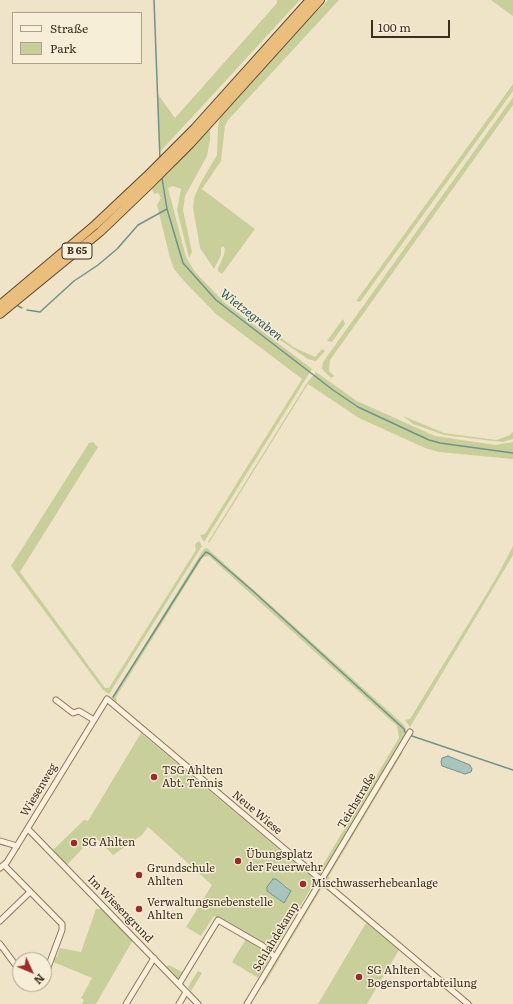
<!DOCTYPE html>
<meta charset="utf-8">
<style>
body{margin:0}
#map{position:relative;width:513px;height:1004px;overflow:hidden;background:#f0e4c8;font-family:Literata,serif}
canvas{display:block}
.legend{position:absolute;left:12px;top:12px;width:130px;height:52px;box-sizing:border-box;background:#f7eed8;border:1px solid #ada18e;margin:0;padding:5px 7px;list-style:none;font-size:12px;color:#3d2e20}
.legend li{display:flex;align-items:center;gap:8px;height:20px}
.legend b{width:20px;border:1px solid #ada18e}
.north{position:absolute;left:12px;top:952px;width:40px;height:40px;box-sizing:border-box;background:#f7eed8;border:1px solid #ada18e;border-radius:50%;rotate:134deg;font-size:11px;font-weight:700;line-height:16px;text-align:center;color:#3d2e20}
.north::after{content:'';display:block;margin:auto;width:14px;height:18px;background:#9e2a2b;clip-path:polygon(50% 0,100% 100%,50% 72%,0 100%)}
.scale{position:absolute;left:371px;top:20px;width:79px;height:18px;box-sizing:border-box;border:2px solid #3d2e20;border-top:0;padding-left:5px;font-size:12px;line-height:14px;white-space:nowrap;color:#3d2e20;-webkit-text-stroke:3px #f7eed8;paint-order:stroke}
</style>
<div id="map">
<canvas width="513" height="1004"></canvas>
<ul class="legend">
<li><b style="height:5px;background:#faf1dc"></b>Straße</li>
<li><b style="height:11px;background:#c9cf9b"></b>Park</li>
</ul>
<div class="north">N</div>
<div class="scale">100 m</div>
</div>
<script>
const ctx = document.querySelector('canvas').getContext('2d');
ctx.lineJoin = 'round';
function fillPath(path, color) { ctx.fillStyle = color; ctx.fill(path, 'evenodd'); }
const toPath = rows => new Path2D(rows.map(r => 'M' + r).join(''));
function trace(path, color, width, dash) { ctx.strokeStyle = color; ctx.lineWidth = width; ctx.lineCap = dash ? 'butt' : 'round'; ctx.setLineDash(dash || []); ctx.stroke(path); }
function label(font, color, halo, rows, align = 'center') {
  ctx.font = font + ' Literata,serif'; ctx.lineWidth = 3; ctx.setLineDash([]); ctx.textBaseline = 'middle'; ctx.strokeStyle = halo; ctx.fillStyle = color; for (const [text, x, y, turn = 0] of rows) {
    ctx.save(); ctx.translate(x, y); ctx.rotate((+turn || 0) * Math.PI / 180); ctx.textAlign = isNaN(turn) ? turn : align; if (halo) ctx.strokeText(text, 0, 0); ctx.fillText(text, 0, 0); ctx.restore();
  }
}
fillPath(toPath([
 [277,0,300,0,160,152,157,93,175,118,277,3],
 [328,0,339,0,228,120,225,126,221,161,202,189,255,229,222,274,218,271,218,268,224,255,225,249,223,246,221,248,221,255,214,269,200,248,193,208,194,198,200,184,217,155,218,127,220,117,307,21],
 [491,0,513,0,513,16],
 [513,84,513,91,360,302,356,301],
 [513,97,513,105,330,360,329,371,334,376,331,378,322,369,323,362],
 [208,131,210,131,210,140,207,156,185,196,183,210,192,252,189,258,177,210,181,189,173,186,168,188,186,257,195,272,225,303,312,369,204,542,200,535,205,534,302,379,216,314,184,281,174,269,170,258,157,205,161,198,158,193,154,194,152,189],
 [343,319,345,324,332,342,327,341],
 [267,327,293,347,315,357,322,349,325,351,316,361,308,359,274,336],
 [316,372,357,401,435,436,495,445,513,442,513,459,439,452,425,448,359,418,308,384,209,543,208,542,307,383],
 [403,416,444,433,497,440,510,435,513,432,513,439,503,442,493,441,444,435,413,424],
 [93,442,98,447,20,572,105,688,109,688,196,550,195,544,199,541,202,546,109,694,103,690,11,566,89,443],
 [513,546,513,555,410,727,405,720,410,719,495,580],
 [207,548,404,725,406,729,406,734,322,875,319,875,116,704,112,698,200,555,204,549],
 [209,556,397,726,399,738,318,873,117,703,116,697,203,557],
 [141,733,313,878,314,883,273,952,264,945,214,916,201,936,186,927,212,885,148,827,142,835,113,855,94,836,67,865,53,850,81,823,84,820,88,821],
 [273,879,276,879,288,887,284,903,267,891],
 [403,752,329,876,330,883,473,1004,470,1004,327,882,326,877,353,831,400,754],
 [323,886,325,886,370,923,369,925,399,950,367,1004,318,1004,366,923,326,889,321,889,264,985,262,984,315,895],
 [96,909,103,909,133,940,96,1004,82,1004,84,1000,81,998,92,978,53,962,55,957,57,957,60,948,81,952],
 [246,939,271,956,258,978,232,962],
 [169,965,184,973,181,978,177,979,166,967],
 [198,971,202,973,191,991,188,987]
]), '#c9cf9b');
const water = toPath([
 [448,756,470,765,472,769,471,772,465,774,442,766,441,762,442,758,448,756],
 [273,879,276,879,291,891,284,903,267,891,267,887,273,879]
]);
fillPath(water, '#a9c4bc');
trace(water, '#6f938a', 1);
trace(toPath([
 [154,0,160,160],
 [162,178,167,209,183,263,216,300,333,390,358,407,429,440,440,443,513,453],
 [18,306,22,308],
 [27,310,40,312,74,281,98,265,117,249,138,225,167,209],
 [113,697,200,559,206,552,210,554,254,592,404,729,405,732],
 [412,736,513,770]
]), '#6f938a', 1.5);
const minor = toPath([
 [56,700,73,713,79,711,94,720],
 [28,829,198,1004],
 [0,841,17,846],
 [4,865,62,924,62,930,44,978],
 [0,868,7,862,107,699,468,1004],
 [0,921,30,892],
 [0,944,20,971],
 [30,984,37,987,40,984],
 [179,984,218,920,263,946,275,957],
 [126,1004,154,958],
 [179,1004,186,992],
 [247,1004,410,732]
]);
const trunk = toPath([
 [0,305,95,225,146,177,195,128,310,0],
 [0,314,100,232,150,184,190,144,320,0]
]);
trace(minor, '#8d765c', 7);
trace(trunk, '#5b4430', 10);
trace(minor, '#faf1dc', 5);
trace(trunk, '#eabe7c', 8);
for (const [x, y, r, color] of [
 [154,777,4,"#9e2a2b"],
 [74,843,4,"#9e2a2b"],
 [238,861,4,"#9e2a2b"],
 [139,875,4,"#9e2a2b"],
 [303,884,4,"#9e2a2b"],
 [139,909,4,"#9e2a2b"],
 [359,977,4,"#9e2a2b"]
]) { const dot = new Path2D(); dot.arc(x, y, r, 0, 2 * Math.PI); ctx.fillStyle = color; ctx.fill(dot); trace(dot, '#f7eed8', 1.5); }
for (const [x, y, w] of [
 [77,251,30]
]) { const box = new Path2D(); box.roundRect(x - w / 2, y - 8, w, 16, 3); ctx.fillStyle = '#f7eed8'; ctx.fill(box); trace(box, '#3d2e20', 1); }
label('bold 10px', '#3d2e20', null, [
 ["B 65",77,251]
]);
label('11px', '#3d2e20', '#f7eed8', [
 ["TSG Ahlten",162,771],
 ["Abt. Tennis",162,784],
 ["SG Ahlten",82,843],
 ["Übungsplatz",246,855],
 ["der Feuerwehr",246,868],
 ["Grundschule",147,869],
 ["Ahlten",147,882],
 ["Mischwasserhebeanlage",311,884],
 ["Verwaltungsnebenstelle",147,903],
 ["Ahlten",147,916],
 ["SG Ahlten",367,971],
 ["Bogensportabteilung",367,984]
], 'left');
label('11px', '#3d2e20', '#f7eed8', [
 ["Wiesenweg",39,790,-59],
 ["Teichstraße",357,801,-59],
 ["Neue Wiese",257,813,40],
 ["Im Wiesengrund",120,909,46],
 ["Schlahdekamp",276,937,-59]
]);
label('italic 12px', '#2f5d5a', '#f7eed8', [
 ["Wietzegraben",251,315,38]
]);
</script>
